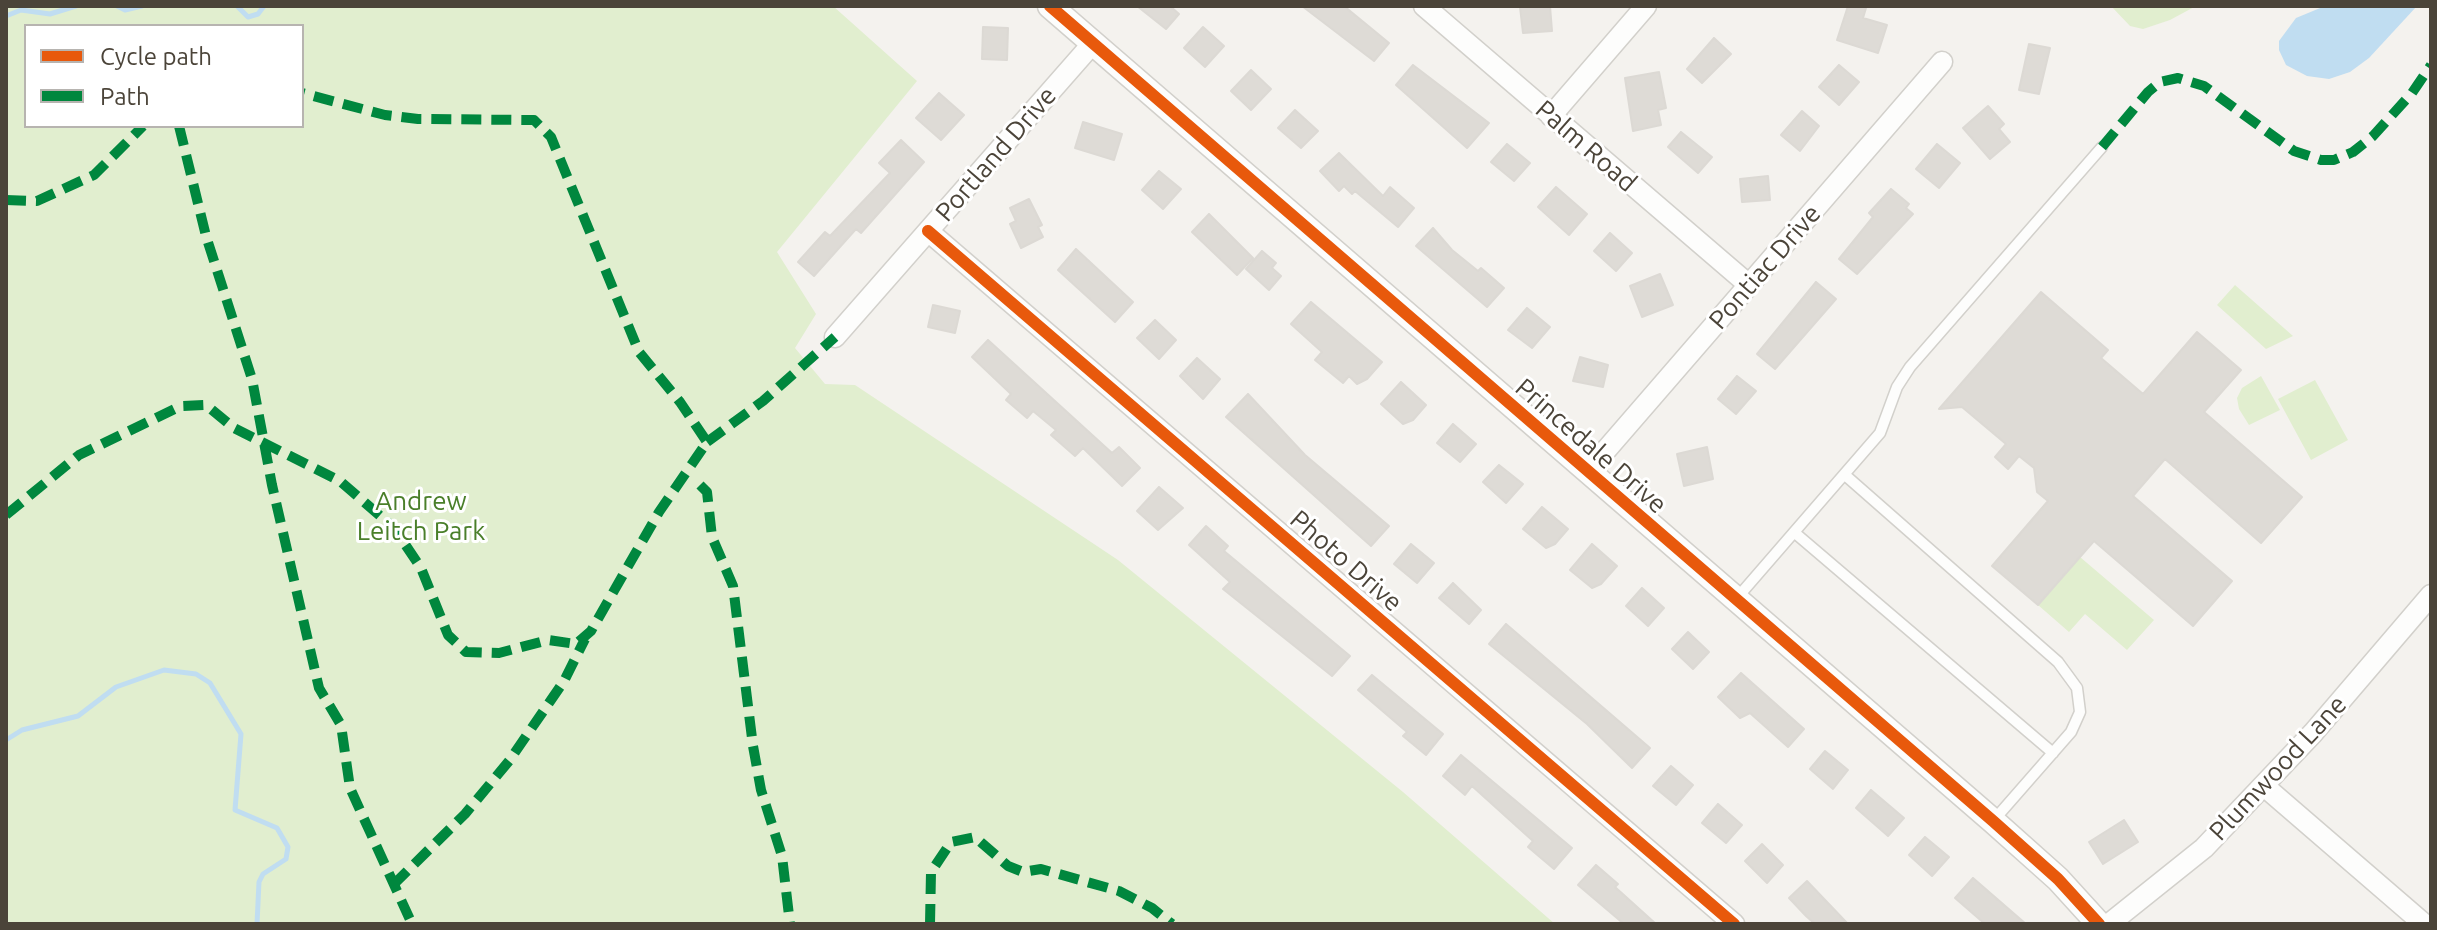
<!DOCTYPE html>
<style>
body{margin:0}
#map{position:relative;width:2437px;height:930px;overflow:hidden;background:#f4f2ee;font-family:Ubuntu,sans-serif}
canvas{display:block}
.frame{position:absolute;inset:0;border:8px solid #4b4439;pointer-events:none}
.legend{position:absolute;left:24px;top:24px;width:280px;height:104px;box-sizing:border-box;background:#fff;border:2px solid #b7b4b0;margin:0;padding:10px 14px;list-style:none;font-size:24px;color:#4b4439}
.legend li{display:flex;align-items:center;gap:16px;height:40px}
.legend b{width:40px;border:2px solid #b7b4b0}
</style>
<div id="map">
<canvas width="2437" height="930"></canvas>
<div class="frame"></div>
<ul class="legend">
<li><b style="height:10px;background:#e8590c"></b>Cycle path</li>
<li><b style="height:10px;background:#00873e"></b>Path</li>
</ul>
</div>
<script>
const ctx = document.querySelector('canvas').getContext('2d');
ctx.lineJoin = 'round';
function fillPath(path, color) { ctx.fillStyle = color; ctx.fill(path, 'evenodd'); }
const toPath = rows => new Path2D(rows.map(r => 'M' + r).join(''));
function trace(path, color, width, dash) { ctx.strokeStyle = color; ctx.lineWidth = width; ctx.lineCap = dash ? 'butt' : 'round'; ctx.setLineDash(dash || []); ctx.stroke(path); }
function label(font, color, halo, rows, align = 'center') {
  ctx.font = font + ' Ubuntu,sans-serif'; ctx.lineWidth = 6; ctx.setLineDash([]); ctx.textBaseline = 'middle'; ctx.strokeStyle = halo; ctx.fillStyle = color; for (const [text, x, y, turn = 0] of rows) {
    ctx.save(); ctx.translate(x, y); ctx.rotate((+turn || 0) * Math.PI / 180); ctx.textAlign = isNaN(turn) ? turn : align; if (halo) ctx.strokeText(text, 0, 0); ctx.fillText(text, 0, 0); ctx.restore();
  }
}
fillPath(toPath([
 [6,6,833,6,917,81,777,252,816,314,795,348,825,384,855,385,1118,560,1403,792,1555,924,6,924],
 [26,26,302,26,302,126,26,126],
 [2111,6,2196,6,2170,20,2143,29,2130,26],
 [2235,285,2293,336,2266,349,2217,305],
 [2261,376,2280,410,2249,425,2239,409,2237,398,2242,388],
 [2315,380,2348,440,2311,460,2278,399],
 [2080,557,2154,620,2127,650,2085,614,2069,632,2038,605]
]), '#e1eecf');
fillPath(toPath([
 [2325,6,2417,6,2369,58,2350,72,2329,79,2307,76,2286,65,2279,50,2279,41,2296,18]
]), '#c0ddf1');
trace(toPath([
 [117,6,125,10,142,6],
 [237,6,248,17,258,14,264,6],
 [6,16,21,10,50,14,76,6],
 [6,740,22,730,78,716,116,687,164,670,196,674,210,683,241,734,235,810,277,828,288,847,286,859,263,874,259,882,257,924]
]), '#c0ddf1', 5);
const building = toPath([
 [1137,6,1170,6,1179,14,1166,29,1137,6],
 [1302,6,1344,6,1389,43,1374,61,1302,6],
 [1550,6,1552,31,1523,33,1520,7,1550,6],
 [1848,6,1866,8,1863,18,1887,25,1878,53,1837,40,1848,6],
 [983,27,1008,28,1007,60,982,59,983,27],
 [1203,27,1224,46,1205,67,1184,48,1203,27],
 [1714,38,1731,54,1702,83,1687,69,1714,38],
 [2029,44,2050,48,2039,94,2019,90,2029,44],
 [1413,65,1489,123,1467,148,1396,85,1413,65],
 [1839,65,1859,82,1839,105,1819,87,1839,65],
 [1251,70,1271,89,1251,110,1231,91,1251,70],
 [1659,72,1666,108,1658,110,1661,125,1633,131,1625,78,1659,72],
 [939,93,964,115,941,140,916,118,939,93],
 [1988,106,2004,124,1999,129,2010,142,1990,159,1963,128,1988,106],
 [1295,110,1318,131,1301,148,1278,128,1295,110],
 [1802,111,1819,126,1800,151,1781,135,1802,111],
 [1083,122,1122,134,1114,160,1075,148,1083,122],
 [1681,132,1712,157,1698,173,1668,147,1681,132],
 [901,140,924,162,861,233,856,229,814,276,798,262,825,232,830,236,890,173,879,163,901,140],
 [1507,144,1530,163,1514,181,1491,162,1507,144],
 [1937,144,1960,163,1939,188,1916,169,1937,144],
 [1339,153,1383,196,1390,187,1414,208,1398,227,1355,191,1352,194,1344,186,1339,191,1320,171,1339,153],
 [1159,171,1181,189,1163,209,1142,190,1159,171],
 [1768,176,1770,200,1742,202,1740,179,1768,176],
 [1556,187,1587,214,1569,235,1538,207,1556,187],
 [1891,189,1909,204,1906,208,1913,214,1857,274,1839,259,1873,217,1869,213,1891,189],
 [1029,199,1042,225,1038,227,1043,237,1021,248,1010,224,1016,221,1010,208,1029,199],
 [1209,214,1253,258,1237,275,1192,232,1209,214],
 [1433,228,1452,250,1478,271,1481,268,1504,288,1487,307,1416,246,1433,228],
 [1610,233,1632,253,1616,271,1594,251,1610,233],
 [1076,249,1133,302,1115,322,1058,270,1076,249],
 [1262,251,1276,263,1272,268,1281,276,1269,290,1246,269,1262,251],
 [1660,274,1673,305,1642,317,1630,286,1660,274],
 [1816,282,1836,299,1775,369,1757,354,1816,282],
 [2041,292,2108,350,2101,358,2143,394,2197,332,2241,370,2204,412,2302,497,2261,543,2165,459,2133,496,2232,581,2193,626,2094,541,2038,605,1992,566,2048,501,2037,492,2034,468,2019,456,2008,469,1995,457,2006,444,1962,407,1939,409,2041,292],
 [1311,302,1382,362,1367,379,1357,384,1349,376,1343,383,1315,360,1322,352,1291,324,1311,302],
 [933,305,960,311,955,333,928,327,933,305],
 [1527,308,1550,327,1532,348,1508,330,1527,308],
 [1155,320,1176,340,1159,359,1137,338,1155,320],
 [988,340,1112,453,1119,447,1140,468,1122,486,1083,448,1075,456,1051,435,1056,430,1033,411,1027,418,1006,400,1011,394,972,357,988,340],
 [1580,357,1608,365,1603,387,1573,381,1580,357],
 [1197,358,1220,379,1203,399,1180,376,1197,358],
 [1737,376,1756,391,1736,414,1718,399,1737,376],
 [1401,382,1426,405,1413,420,1403,424,1381,404,1401,382],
 [1248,394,1305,455,1389,526,1371,546,1226,417,1248,394],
 [1453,424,1476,444,1460,462,1437,443,1453,424],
 [1707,447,1713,479,1684,486,1677,454,1707,447],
 [1499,465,1523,484,1506,503,1483,482,1499,465],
 [1159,487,1183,508,1158,530,1137,511,1159,487],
 [1542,507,1568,529,1555,544,1546,548,1523,529,1542,507],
 [1206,526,1228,546,1224,551,1350,656,1332,676,1223,589,1230,582,1189,545,1206,526],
 [1411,544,1434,563,1417,583,1394,564,1411,544],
 [1592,544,1617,566,1601,584,1592,588,1570,570,1592,544],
 [1453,583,1481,610,1469,624,1439,598,1453,583],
 [1642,588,1664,608,1648,626,1626,606,1642,588],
 [1506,624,1650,748,1632,768,1587,724,1489,644,1506,624],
 [1688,632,1709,652,1693,669,1672,649,1688,632],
 [1741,673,1804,729,1788,747,1750,713,1740,718,1718,697,1741,673],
 [1372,675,1443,734,1426,755,1403,736,1407,732,1358,690,1372,675],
 [1825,751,1848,770,1833,789,1810,769,1825,751],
 [1461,755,1572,848,1554,869,1528,847,1533,841,1472,786,1465,795,1443,776,1461,755],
 [1671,766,1693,785,1676,805,1653,786,1671,766],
 [1871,790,1904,818,1888,836,1856,808,1871,790],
 [1718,804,1742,825,1726,843,1702,823,1718,804],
 [2124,820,2138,842,2103,864,2089,842,2124,820],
 [1925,837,1949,857,1932,876,1909,855,1925,837],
 [1762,844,1783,865,1767,883,1745,861,1762,844],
 [1596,865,1618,884,1615,887,1656,924,1624,924,1578,885,1596,865],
 [1973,878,2026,924,1985,924,1955,898,1973,878],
 [1807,881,1848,924,1815,924,1806,916,1789,898,1807,881]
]);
fillPath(building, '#dedbd6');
trace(building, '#dcd9d4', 2);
const service = toPath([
 [1845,475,2058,662,2077,688,2080,712,2071,732,1994,820],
 [1795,533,2053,753],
 [1737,598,1880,433,1897,387,1910,367,2102,147]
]);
const minor = toPath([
 [1424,6,1749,285],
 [1551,116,1646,6],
 [928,231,1734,924],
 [835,337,1093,43],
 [1587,472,1942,62],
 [2264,786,2424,924],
 [2109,924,2204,848,2313,733,2431,595]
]);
const tertiary = toPath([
 [1050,6,1993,821,2058,879,2099,924]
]);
trace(service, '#d2d0cb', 13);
trace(minor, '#d2d0cb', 23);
trace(tertiary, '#d2d0cb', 27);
trace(service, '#fdfdfc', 10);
trace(minor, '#fdfdfc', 20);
trace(tertiary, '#fdfdfc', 24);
trace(toPath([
 [179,126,206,236,252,379,272,485,319,688,341,725,350,788,412,924],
 [2102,147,2148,92,2160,82,2178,78,2204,86,2294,151,2321,160,2334,160,2353,152,2373,136,2412,93,2431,65],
 [6,200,37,201,94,175,143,126],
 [707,442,763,401,835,337],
 [700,485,707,492,712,537,733,586,753,746,761,790,782,856,790,924],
 [6,515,79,455,181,406,206,405,234,428,340,481,394,528,421,568,448,635,466,652,499,653,548,640,576,644,591,631,659,512,707,442,680,402,639,352,551,137,534,120,418,119,385,115,302,93],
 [393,885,465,814,509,761,564,681,585,639],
 [930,924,931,872,951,842,975,837,1008,866,1023,872,1041,869,1119,891,1152,908,1172,924]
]), '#00873e', 10, [20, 10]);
trace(toPath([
 [1050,6,1993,821,2058,879,2099,924],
 [928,231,1734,924]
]), '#e8590c', 12);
label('26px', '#4b4439', '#fff', [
 ["Palm Road",1586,146,41],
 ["Portland Drive",996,154,-49],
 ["Pontiac Drive",1765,267,-49],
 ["Princedale Drive",1591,446,41],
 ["Photo Drive",1346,561,41],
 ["Plumwood Lane",2278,768,-47]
]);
label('26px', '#4a7f2a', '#fff', [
 ["Andrew",421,501],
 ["Leitch Park",421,531]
]);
</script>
